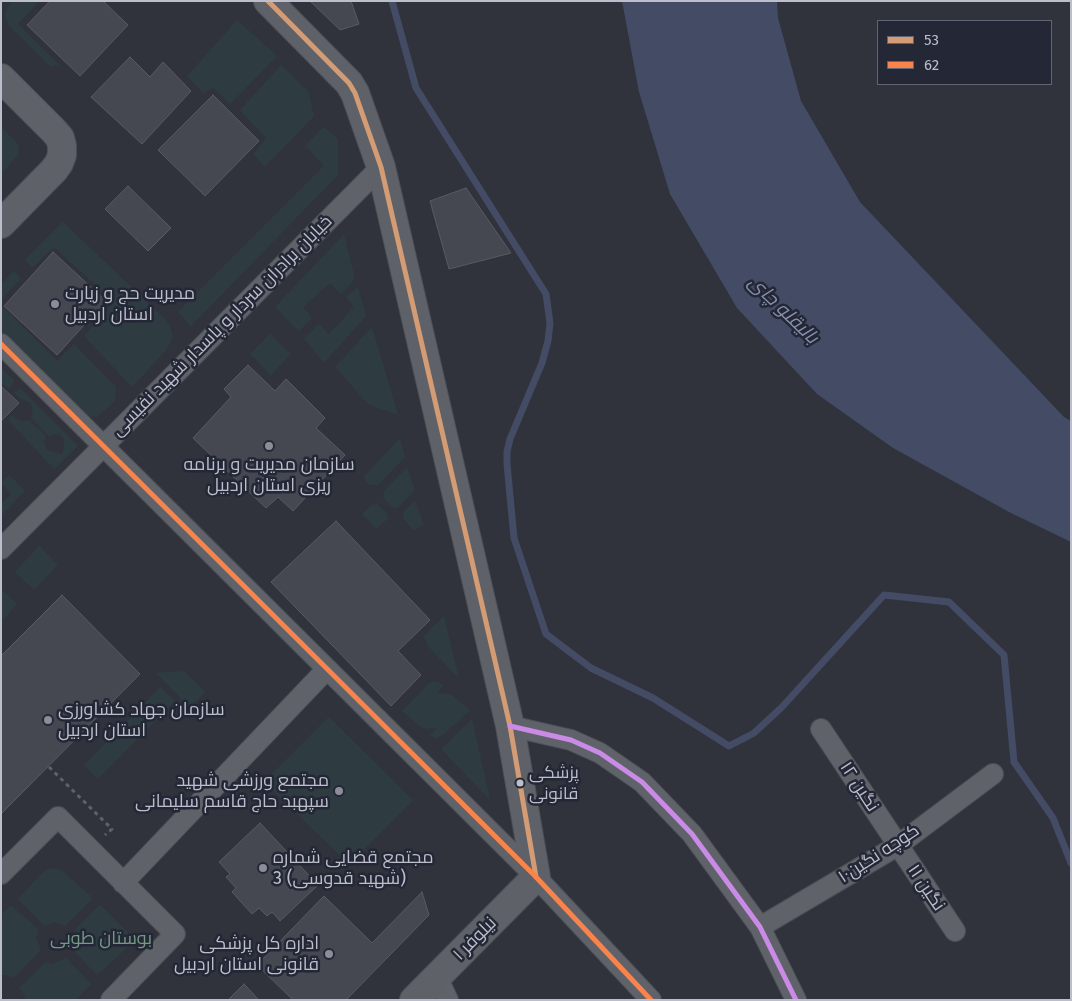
<!DOCTYPE html>
<meta charset="utf-8">
<style>
body{margin:0}
#map{position:relative;width:1072px;height:1001px;overflow:hidden;background:#30333c;font-family:"Fira Sans",sans-serif}
canvas{display:block}
.frame{position:absolute;inset:0;border:2px solid #bcbfcb;pointer-events:none}
.legend{position:absolute;left:877px;top:20px;width:175px;height:65px;box-sizing:border-box;background:#242836;border:1px solid #616472;margin:0;padding:6px 9px;list-style:none;font-size:15px;color:#bcbfcb}
.legend li{display:flex;align-items:center;gap:10px;height:25px}
.legend b{width:25px;border:1px solid #616472}
</style>
<div id="map">
<canvas width="1072" height="1001"></canvas>
<div class="frame"></div>
<ul class="legend">
<li><b style="height:6px;background:#d39c74"></b>53</li>
<li><b style="height:6px;background:#f8844c"></b>62</li>
</ul>
</div>
<script>
const ctx = document.querySelector('canvas').getContext('2d');
ctx.lineJoin = 'round';
function fillPath(path, color) { ctx.fillStyle = color; ctx.fill(path, 'evenodd'); }
const toPath = rows => new Path2D(rows.map(r => 'M' + r).join(''));
function trace(path, color, width, dash) { ctx.strokeStyle = color; ctx.lineWidth = width; ctx.lineCap = dash ? 'butt' : 'round'; ctx.setLineDash(dash || []); ctx.stroke(path); }
function label(font, color, halo, rows, align = 'center') {
  ctx.font = font + ' "Fira Sans",Cairo,sans-serif'; ctx.lineWidth = 5; ctx.setLineDash([]); ctx.textBaseline = 'middle'; ctx.strokeStyle = halo; ctx.fillStyle = color; for (const [text, x, y, turn = 0] of rows) {
    ctx.save(); ctx.translate(x, y); ctx.rotate((+turn || 0) * Math.PI / 180); ctx.textAlign = isNaN(turn) ? turn : align; if (halo) ctx.strokeText(text, 0, 0); ctx.fillText(text, 0, 0); ctx.restore();
  }
}
fillPath(toPath([
 [13,1,39,1,18,24,59,65,51,67,9,26,5,16,6,10],
 [237,20,277,56,230,104,213,87,204,94,187,76],
 [281,65,308,91,314,116,265,167,253,154,266,138,240,110],
 [1,127,16,142,19,147,19,154,1,174],
 [324,127,338,139,338,175,191,326,178,312,324,166,305,146],
 [63,222,164,318,170,327,173,337,167,349,132,387,84,336,114,302,54,247,32,268,25,260],
 [344,234,355,279,341,294,330,283,303,307,312,318,299,331,275,307],
 [14,271,21,278,1,300,1,284],
 [358,287,366,316,324,363,304,339,319,324,329,334,354,307,346,297],
 [1,305,57,361,74,344,116,387,115,401,97,417,87,416,1,331],
 [372,327,398,415,368,404,335,367],
 [270,334,291,354,271,375,250,354],
 [1,368,15,381,9,389,1,381],
 [20,388,78,446,54,469,8,420,12,415,16,419,22,421,29,420,46,436,44,442,47,450,62,454,64,448,64,439,58,433,49,436,31,418,33,412,31,403,22,399,14,393],
 [400,438,405,457,378,485,369,485,363,477],
 [407,467,415,490,397,508,393,508,383,498,384,491],
 [9,475,25,491,1,516,1,504,11,494,1,483],
 [415,501,424,525,413,530,403,518,404,511],
 [377,504,387,514,388,519,376,529,362,514,371,505],
 [39,546,58,565,34,590,15,572],
 [1,589,17,604,1,622],
 [444,616,459,679,427,645,424,636],
 [184,671,205,692,190,708,156,673],
 [435,681,444,685,437,693,451,694,470,710,444,734,436,738,429,736,438,727,426,729,421,727,402,711,429,683],
 [160,687,175,701,98,779,84,765],
 [329,717,413,800,349,864,264,782],
 [472,719,490,800,441,749],
 [54,868,61,870,93,898,65,926,54,922,45,926,18,899,42,873,47,869],
 [11,905,39,930,36,938,41,950,14,978,7,975,1,975,1,915],
 [100,905,130,935,128,947,97,975,74,951,78,944,76,928],
 [66,958,91,984,75,1000,24,1000,25,996,19,988,46,962,52,964]
]), '#2e3c42');
fillPath(toPath([
 [622,1,777,1,778,18,801,101,860,202,1064,417,1071,421,1071,542,1009,512,893,448,817,394,737,308,670,194,639,92]
]), '#434b65');
trace(toPath([
 [392,1,416,88,546,294,550,323,548,341,542,363,510,439,507,452,507,464,514,538,546,634,591,668,653,698,729,746,754,733,782,707,884,595,949,602,1004,655,1014,762,1053,818,1071,863]
]), '#434b65', 7);
const building = toPath([
 [50,1,103,1,128,25,80,76,27,25,50,1],
 [310,1,351,1,359,24,340,30,310,1],
 [130,57,150,77,163,62,191,91,142,144,91,97,130,57],
 [213,95,259,141,205,196,158,150,213,95],
 [128,186,171,228,148,251,105,209,128,186],
 [466,188,511,253,449,269,430,201,466,188],
 [53,252,106,301,57,355,4,306,53,252],
 [248,365,275,391,286,379,325,418,316,428,345,455,293,511,278,497,266,508,193,438,231,397,224,389,248,365],
 [1,386,19,403,1,421,1,386],
 [336,521,430,620,398,651,421,675,391,706,271,582,336,521],
 [62,595,140,674,1,814,1,656,62,595],
 [260,823,318,885,280,921,272,912,267,916,259,908,252,914,232,892,236,888,226,877,230,874,219,862,260,823],
 [422,892,429,915,346,1000,293,1000,257,965,324,896,372,943,422,892],
 [244,984,259,1000,228,1000,244,984]
]);
fillPath(building, '#454850');
trace(building, '#595b63', 1);
const street = toPath([
 [1,344,536,877,651,1000],
 [1,549,381,167],
 [510,726,571,740,600,753,642,782,692,834,760,927,796,1000],
 [821,729,955,931],
 [1,874,58,817,175,934,111,1000],
 [123,883,327,669],
 [760,927,897,846,993,774],
 [437,977,448,1000]
]);
const secondary = toPath([
 [268,1,349,83,355,93,381,167,510,726,536,877,414,1000],
 [1,78,54,131,60,138,62,146,62,155,59,163,54,170,1,224]
]);
trace(street, '#4c4e55', 22);
trace(secondary, '#4c4e55', 30);
trace(toPath([
 [49,767,112,829,105,835]
]), '#5e6167', 3, [4, 4]);
trace(street, '#60626a', 20);
trace(secondary, '#5e6168', 28);
trace(toPath([
 [268,1,349,83,355,93,381,167,510,726,536,877]
]), '#d39c74', 5);
trace(toPath([
 [1,344,536,877,651,1000]
]), '#f8844c', 5);
trace(toPath([
 [510,726,571,740,600,753,642,782,692,834,760,927,796,1000]
]), '#ca8be6', 5);
for (const [x, y, r, color] of [
 [55,304,5,"#8b8e99"],
 [269,446,5,"#8b8e99"],
 [48,720,5,"#8b8e99"],
 [520,783,4.5,"#bcbfcb"],
 [339,791,5,"#8b8e99"],
 [263,868,5,"#8b8e99"],
 [329,954,5,"#8b8e99"]
]) { const dot = new Path2D(); dot.arc(x, y, r, 0, 2 * Math.PI); ctx.fillStyle = color; ctx.fill(dot); trace(dot, '#242836', 2); }
label('17px', '#bcbfcb', '#242836', [
 ["پزشکی",529,773],
 ["قانونی",529,794]
], 'left');
label('18px', '#bcbfcb', '#242836', [
 ["مدیریت حج و زیارت",65,294],
 ["استان اردبیل",65,315],
 ["سازمان مدیریت و برنامه",269,465,"center"],
 ["ریزی استان اردبیل",269,486,"center"],
 ["سازمان جهاد کشاورزی",58,710],
 ["استان اردبیل",58,731],
 ["مجتمع ورزشی شهید",329,781,"right"],
 ["سپهبد حاج قاسم سلیمانی",329,802,"right"],
 ["مجتمع قضایی شماره",273,858],
 ["3 (شهید قدوسی)",273,879],
 ["اداره کل پزشکی",319,944,"right"],
 ["قانونی استان اردبیل",319,965,"right"]
], 'left');
label('18px', '#bcbfcb', '#242836', [
 ["خیابان برادران سردار و پاسدار شهید نفیسی",222,326,-45],
 ["نگین ۱۲",859,787,57],
 ["کوچه نگین۱۰",879,854,-33],
 ["نگین ۱۱",926,888,56],
 ["نیلوفر ۱",475,939,-45]
]);
label('18px', '#769985', '#242836', [
 ["بوستان طوبی",101,939]
]);
label('italic 19px', '#8790ae', '#242836', [
 ["بالیقلو چای",783,310,44]
]);
</script>
